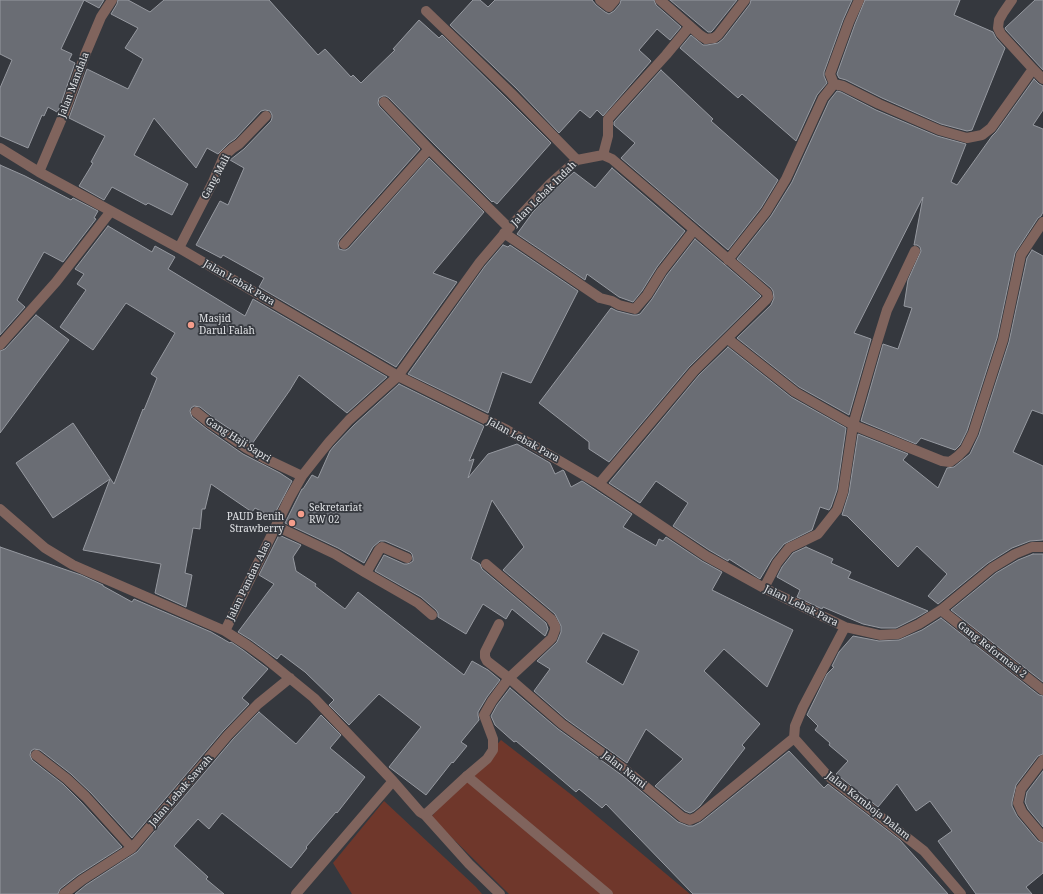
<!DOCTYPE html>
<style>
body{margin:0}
canvas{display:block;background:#35383e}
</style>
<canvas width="1043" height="894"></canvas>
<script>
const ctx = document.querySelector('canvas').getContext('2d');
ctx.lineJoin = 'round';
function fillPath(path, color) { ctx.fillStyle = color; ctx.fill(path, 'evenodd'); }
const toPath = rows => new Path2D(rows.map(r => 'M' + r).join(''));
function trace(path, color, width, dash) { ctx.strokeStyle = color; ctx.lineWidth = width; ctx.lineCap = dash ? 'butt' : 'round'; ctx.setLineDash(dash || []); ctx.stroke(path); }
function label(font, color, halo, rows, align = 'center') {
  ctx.font = font + ' "Noto Serif",serif'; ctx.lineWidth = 3.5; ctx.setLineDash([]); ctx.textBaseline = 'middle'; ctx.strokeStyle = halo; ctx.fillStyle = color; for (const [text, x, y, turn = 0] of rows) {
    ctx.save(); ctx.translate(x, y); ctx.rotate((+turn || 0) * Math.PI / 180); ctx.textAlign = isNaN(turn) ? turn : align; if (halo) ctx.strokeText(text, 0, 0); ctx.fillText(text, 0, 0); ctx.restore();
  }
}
fillPath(toPath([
 [501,740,573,796,690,894,509,894,431,817],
 [384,801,476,887,482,894,352,894,333,863]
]), '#6f372b');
const building = toPath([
 [0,0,104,0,99,8,84,0,61,49,72,54,69,60,75,63,59,109,57,112,48,107,44,116,42,115,28,148,0,136,0,88,12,60,0,54,0,0],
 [118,0,128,0,150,12,164,0,269,0,318,55,325,49,351,77,353,75,361,83,395,50,393,49,419,20,439,38,442,35,506,98,551,143,497,204,493,201,492,202,434,144,389,98,386,96,383,96,379,98,378,103,379,106,420,149,339,240,338,243,339,249,343,250,346,250,349,248,429,158,484,212,433,273,457,282,396,367,259,287,264,278,223,255,221,258,196,245,220,201,228,205,244,168,230,160,244,149,271,121,272,118,272,115,270,111,265,110,261,111,235,139,229,143,218,154,207,148,196,168,154,118,134,155,188,184,172,215,148,203,146,205,112,187,104,200,79,186,93,163,91,162,105,136,69,118,87,69,128,89,143,59,125,48,138,28,111,14,117,4,118,0],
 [473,0,480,0,488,7,495,0,592,0,596,5,605,12,609,14,614,11,620,4,621,0,654,0,656,5,681,27,670,40,657,29,639,50,651,61,603,116,597,110,590,118,580,110,559,133,516,88,450,25,473,0],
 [670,0,737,0,713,30,711,32,708,32,670,0],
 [751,0,852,0,843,20,824,72,824,76,827,83,817,95,796,141,742,94,738,98,680,48,691,35,703,45,707,45,718,43,723,39,750,4,751,0],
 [865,0,960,0,954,15,993,32,996,38,1005,48,972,130,967,131,941,124,882,98,846,80,839,78,837,74,855,24,865,0],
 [1035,0,1043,0,1043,70,1006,30,1005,28,1035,0],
 [661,70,713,119,711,121,778,180,761,208,728,250,621,158,635,143,614,125,614,122,661,70],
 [1034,79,1039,84,1043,86,1043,110,1033,125,1043,129,1043,212,1041,216,1038,218,1015,253,997,338,967,431,960,445,955,450,921,438,916,444,861,421,883,344,898,349,912,308,904,306,908,280,921,251,920,247,917,245,914,245,923,197,854,333,871,339,849,415,799,387,737,338,771,305,774,298,773,291,771,288,737,259,771,216,792,182,829,101,837,91,841,92,876,110,937,136,966,144,951,182,957,185,992,136,996,132,1034,79],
 [0,165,25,176,71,200,73,198,98,211,94,218,96,219,63,262,44,252,17,300,25,307,0,335,0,165],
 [612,168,685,231,657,267,642,291,633,302,619,297,587,274,585,280,517,234,533,212,555,189,574,172,595,188,612,168],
 [108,226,152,252,155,246,175,257,168,269,245,316,253,299,387,377,347,413,299,375,290,390,252,444,215,419,200,407,194,406,191,408,190,411,192,417,207,429,243,454,280,473,292,481,273,517,255,508,252,512,211,484,205,509,202,509,200,529,193,528,185,573,192,575,186,607,155,593,161,564,83,550,110,479,53,518,16,463,73,423,114,484,143,409,144,410,157,378,151,374,175,333,126,303,93,350,60,327,86,290,77,284,84,274,75,269,108,226],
 [695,239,761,296,689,367,609,462,589,449,589,442,539,403,611,308,617,311,633,315,637,315,640,314,652,299,667,275,695,239],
 [503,245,508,247,510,245,578,291,531,383,502,372,488,413,408,374,485,266,503,245],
 [1032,250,1043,256,1043,414,1032,410,1013,452,1043,466,1043,540,1030,541,1012,548,988,563,938,604,928,596,947,574,917,546,898,567,847,516,842,515,849,493,858,434,908,454,903,460,938,488,947,468,954,467,970,454,979,435,1009,342,1027,258,1032,250],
 [36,315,69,340,0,433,0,351,5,349,36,315],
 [728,347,791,397,846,428,837,490,831,507,829,510,820,507,812,530,784,544,772,559,760,579,729,559,728,561,709,550,673,526,688,503,656,481,640,503,609,483,699,375,728,347],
 [399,384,484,426,469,461,474,459,468,478,488,454,517,444,550,463,555,474,563,470,564,471,571,487,582,481,632,514,623,527,656,546,659,539,663,541,666,537,702,561,722,572,712,590,793,630,767,687,724,649,704,671,760,724,742,745,745,748,700,806,694,811,690,813,685,811,655,786,683,759,646,729,627,763,566,719,534,691,550,669,537,661,557,642,561,632,561,626,555,614,503,570,524,547,492,500,471,559,480,564,482,569,546,623,548,629,546,634,545,636,512,609,506,619,483,604,466,634,438,617,438,613,436,610,421,597,375,571,384,555,404,564,407,564,410,563,413,561,413,558,412,554,410,552,385,541,380,541,373,547,364,563,338,548,285,523,302,489,303,489,312,475,318,478,330,451,334,446,354,425,399,384],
 [603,633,639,651,623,685,586,662,603,633],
 [279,535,301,545,293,557,296,571,316,584,315,586,345,609,358,592,464,675,472,661,488,670,500,680,487,697,478,712,478,715,479,720,461,742,467,746,453,763,452,762,426,795,389,767,421,727,379,694,349,725,329,705,334,700,305,672,281,654,277,659,251,640,238,632,274,584,259,575,279,535],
 [0,547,81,575,103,585,103,586,132,602,134,599,211,632,230,643,231,642,243,650,268,669,242,698,249,704,223,731,132,838,91,793,71,774,40,750,34,749,31,751,30,755,32,760,63,784,81,802,122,847,78,875,60,889,58,894,0,894,0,547],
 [806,547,833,559,831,563,851,572,848,578,928,611,916,618,896,628,881,628,863,624,823,607,822,609,797,597,800,590,777,577,782,567,793,553,806,547],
 [1033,554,1043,554,1043,682,951,610,996,573,1018,560,1033,554],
 [941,618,1039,695,1043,696,1043,754,1038,756,1016,785,1012,802,1012,806,1017,816,1038,841,1043,843,1043,873,1026,887,1032,894,976,894,938,841,952,831,930,801,916,811,897,784,878,807,836,774,848,761,829,745,830,743,815,730,818,726,807,715,827,674,834,667,832,666,839,652,853,636,879,641,899,640,922,630,941,618],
 [510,688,558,729,623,776,678,822,688,826,693,826,701,822,789,751,824,788,828,784,900,840,948,894,693,894,606,804,602,808,579,789,576,792,516,741,514,742,495,725,491,716,497,705,510,688],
 [259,712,296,744,321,715,341,735,330,748,365,777,337,813,336,812,306,847,307,848,291,868,222,813,209,829,198,819,174,846,208,877,206,879,224,894,75,894,86,885,137,852,233,739,259,712],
 [1043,771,1043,827,1028,809,1025,802,1027,792,1043,771]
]);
fillPath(building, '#6a6d74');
trace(building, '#9699a0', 1);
trace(toPath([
 [467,776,608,894]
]), '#80645d', 10);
trace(toPath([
 [600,0,609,7,615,0],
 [660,0,700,35,706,39,714,38,718,35,745,0],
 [1012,0,1003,13,999,20,998,28,1001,34,1033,69,1043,79],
 [426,11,511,93,577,160],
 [834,84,830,74,849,22,859,0],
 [384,102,429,149,509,228],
 [0,148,39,172,179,248,398,376,507,430,599,484,706,556,764,588,845,627,880,635,898,634,919,624,941,610,992,568,1015,554,1032,547,1043,547],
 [603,155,608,136,608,119,666,55,690,26],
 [39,172,65,111,85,55,101,17,112,0],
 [504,233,600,298,612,301,619,305,635,309,647,295,662,271,694,230],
 [344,244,429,149],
 [179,248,213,182,224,156,233,148,239,144,266,116],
 [728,260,766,212,786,179,823,98,834,84,843,86,879,104,939,130,967,138,982,135,991,128,1033,69],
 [728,339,795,392,853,425,942,461,950,462,958,456,965,449,973,433,1003,340,1021,255,1043,222],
 [0,345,56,282,111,211],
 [196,412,211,424,246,448,264,458,302,476],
 [599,484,694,371,766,300,768,297,767,293,660,200,612,159,603,155],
 [0,509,45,548,73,565,225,631,247,645,265,658,314,698,393,781,420,812,425,815,469,864,500,894],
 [276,526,335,554,366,573,406,596,418,603,432,615],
 [366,573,379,550,382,547,407,558],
 [764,588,777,563,789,548,818,534,837,510,843,492,853,425,874,352,887,310,915,251],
 [941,610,1043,690],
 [499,624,485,652,485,657,487,661,509,678,562,724,627,771,682,817,690,820,697,817,794,738],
 [845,627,803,707,795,726,794,738,827,775,924,851,961,894],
 [225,631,289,499,302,476,317,457,329,442,349,420,398,376,480,262,509,228,550,184,577,160,603,155],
 [36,755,67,779,86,797,132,848],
 [1043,760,1021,789,1018,803,1022,812,1043,837],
 [425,815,467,776,487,759,493,750,493,739,484,715,492,701,509,678,550,640,552,638,555,630,555,626,551,619,486,564],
 [64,894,82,880,132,848,228,735,258,704,290,678],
 [296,894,393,781]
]), '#80645d', 10);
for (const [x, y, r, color] of [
 [191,325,4,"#f49d8b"],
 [301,514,4,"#f49d8b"],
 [292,523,4,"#f49d8b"]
]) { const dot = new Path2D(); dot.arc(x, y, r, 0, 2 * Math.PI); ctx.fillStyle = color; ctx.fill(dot); trace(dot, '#35383e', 1.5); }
label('10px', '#e0e2e5', '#35383e', [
 ["Jalan Mandala",74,85,-69],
 ["Gang Mali",216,177,-62],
 ["Jalan Lebak Indah",544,194,-45],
 ["Jalan Lebak Para",239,283,30],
 ["Gang Haji Sapri",238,440,32],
 ["Jalan Lebak Para",523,440,29],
 ["Jalan Pandan Alas",249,581,-64],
 ["Jalan Lebak Para",801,606,26],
 ["Gang Reformasi 2",992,650,38],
 ["Jalan Nami",624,770,38],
 ["Jalan Lebak Sawah",181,791,-49],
 ["Jalan Kamboja Dalam",868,806,38]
]);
label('10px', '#e0e2e5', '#35383e', [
 ["Masjid",199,319],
 ["Darul Falah",199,331],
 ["Sekretariat",309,508],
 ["RW 02",309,520],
 ["PAUD Benih",284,517,"right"],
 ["Strawberry",284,529,"right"]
], 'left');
</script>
